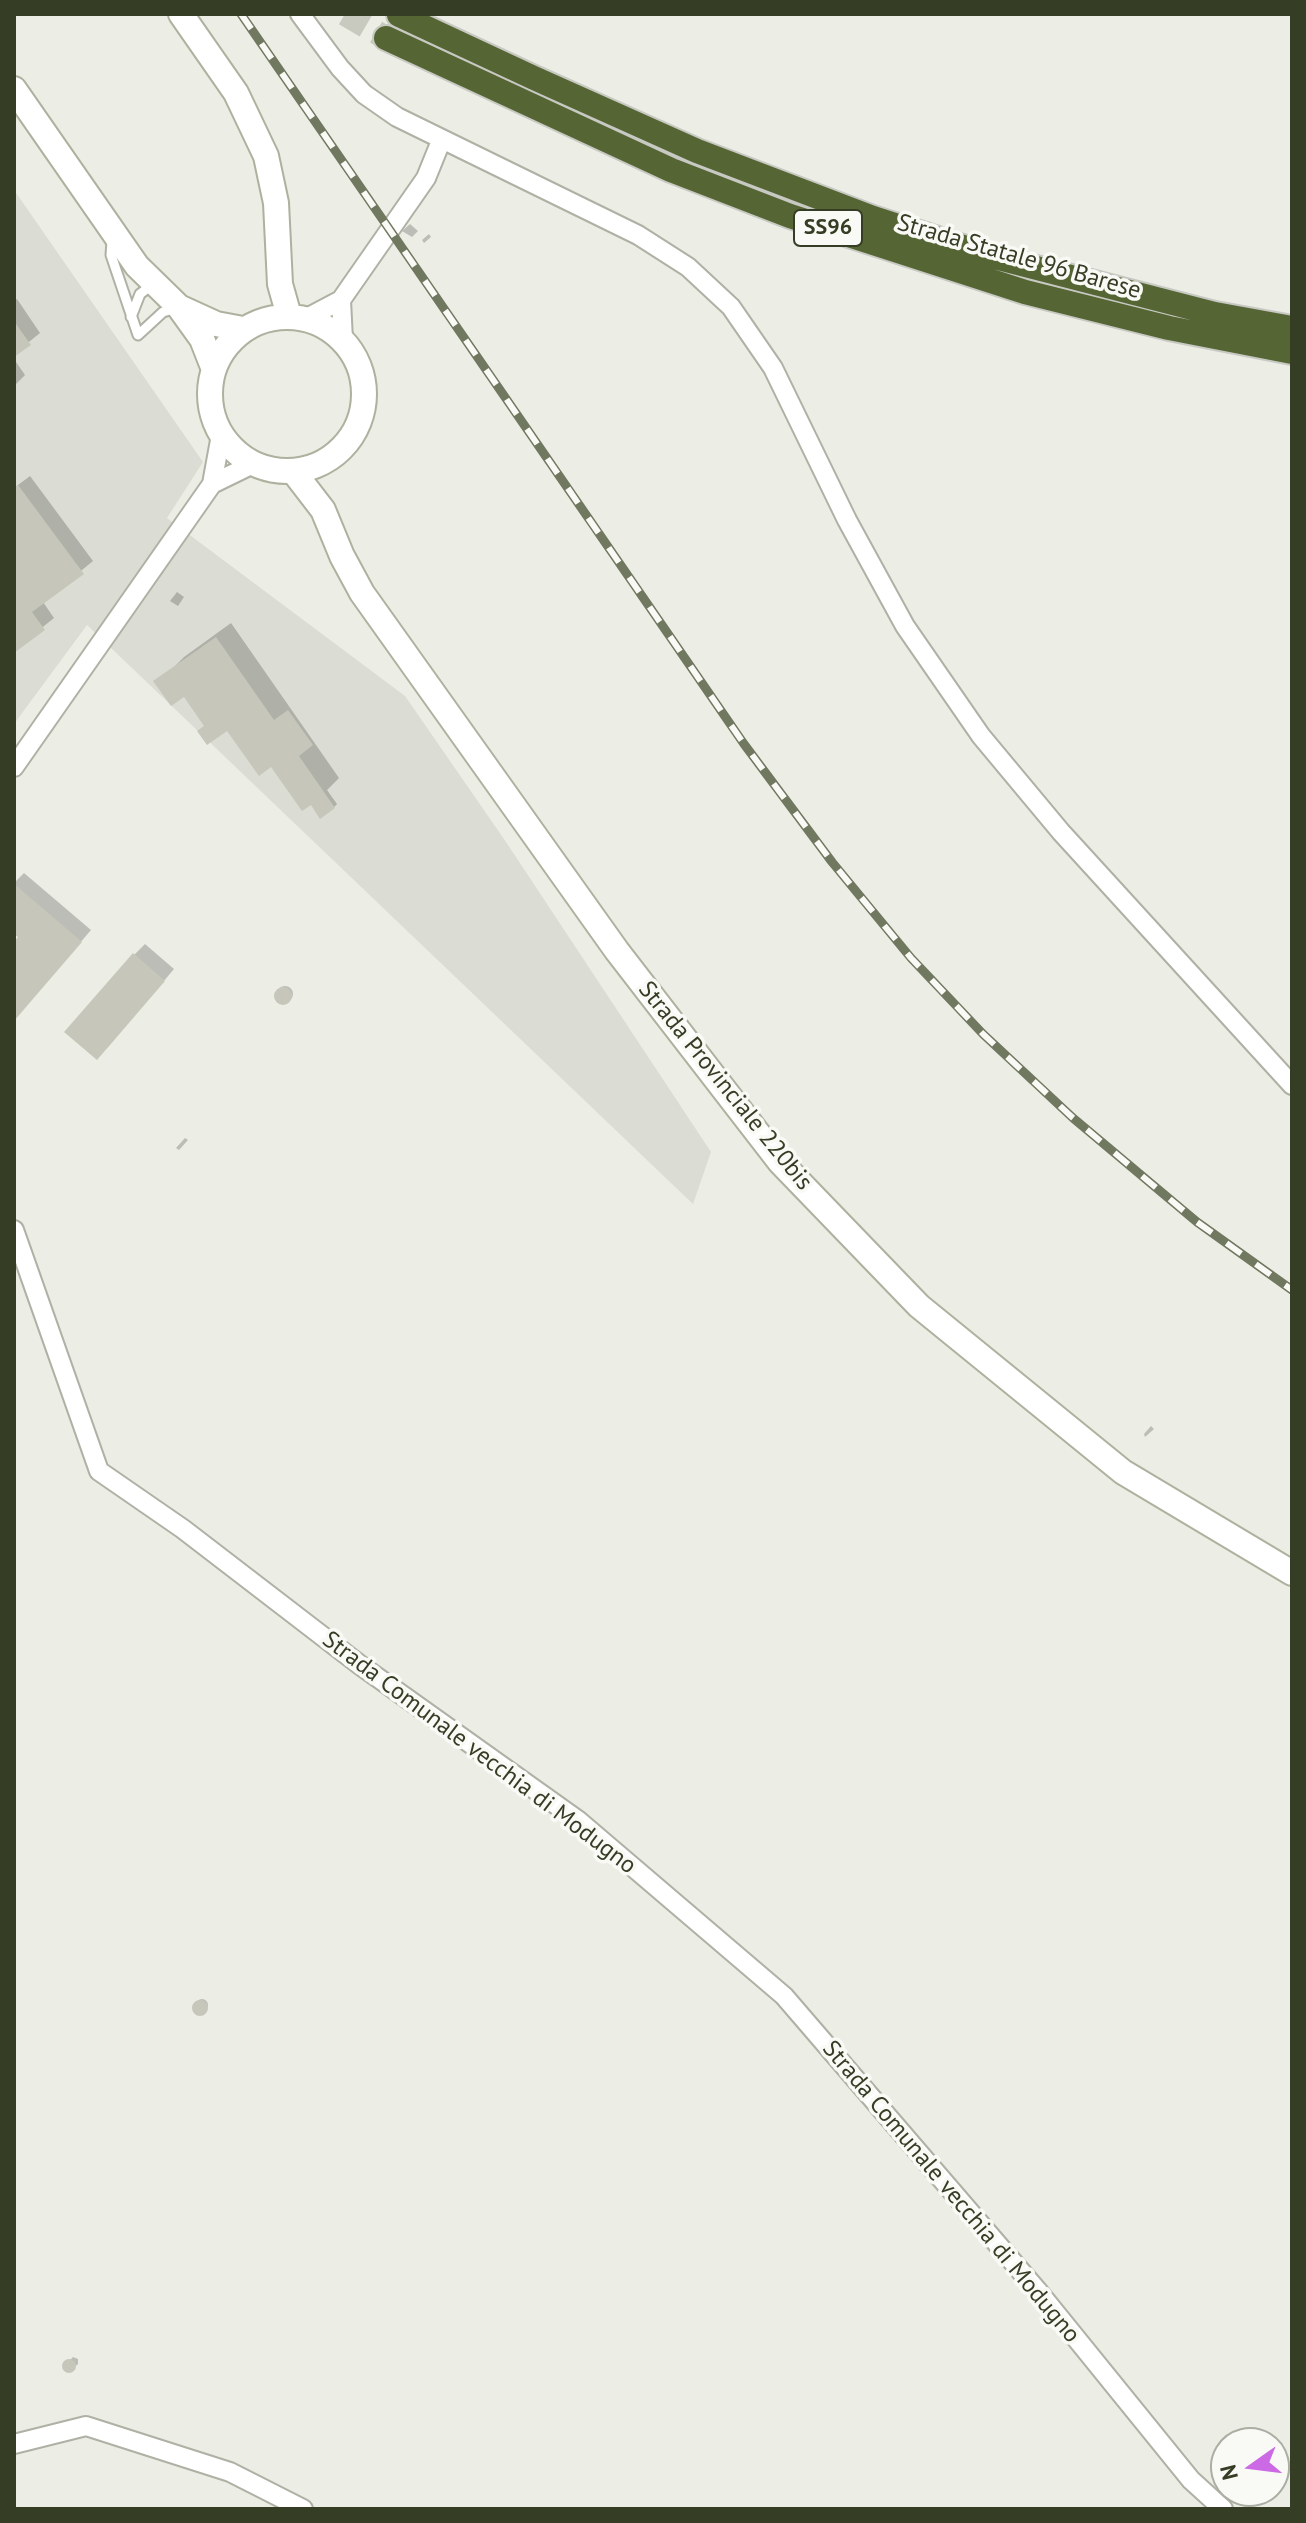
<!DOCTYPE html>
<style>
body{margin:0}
#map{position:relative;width:1306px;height:2523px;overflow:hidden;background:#ecede5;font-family:"PT Sans",sans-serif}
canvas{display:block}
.frame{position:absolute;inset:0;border:16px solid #363d25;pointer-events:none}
.north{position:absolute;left:1210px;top:2427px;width:80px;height:80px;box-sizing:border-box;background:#f9f9f5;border:2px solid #abaea2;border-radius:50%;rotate:256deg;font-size:22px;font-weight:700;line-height:32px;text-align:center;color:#363d25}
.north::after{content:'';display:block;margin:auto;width:28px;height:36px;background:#cc6ae5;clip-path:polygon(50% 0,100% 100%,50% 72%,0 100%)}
</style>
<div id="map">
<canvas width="1306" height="2523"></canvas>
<div class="frame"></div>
<div class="north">N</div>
</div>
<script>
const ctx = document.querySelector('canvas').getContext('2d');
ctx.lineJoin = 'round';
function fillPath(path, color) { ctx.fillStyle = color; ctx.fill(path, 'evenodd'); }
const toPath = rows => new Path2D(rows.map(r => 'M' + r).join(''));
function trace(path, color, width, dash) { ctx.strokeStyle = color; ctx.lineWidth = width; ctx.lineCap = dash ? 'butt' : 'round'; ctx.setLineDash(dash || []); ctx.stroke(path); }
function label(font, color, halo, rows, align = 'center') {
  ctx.font = font + ' "PT Sans",sans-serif'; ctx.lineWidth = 7; ctx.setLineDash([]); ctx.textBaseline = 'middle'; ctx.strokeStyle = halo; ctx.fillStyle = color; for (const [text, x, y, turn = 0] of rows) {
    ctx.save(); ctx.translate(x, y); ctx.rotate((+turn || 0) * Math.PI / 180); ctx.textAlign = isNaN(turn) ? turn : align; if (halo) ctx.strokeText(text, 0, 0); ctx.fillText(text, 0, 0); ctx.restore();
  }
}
fillPath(toPath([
 [14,190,203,462,167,518,405,696,506,842,711,1152,693,1204,87,625,14,724]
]), '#dbdcd3');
fillPath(toPath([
 [410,224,418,231,412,237,402,231],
 [429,234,431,237,424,243,422,240],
 [17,299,40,333,14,354,14,301],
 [14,359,25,375,14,386],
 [30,476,93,561,43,602,54,618,14,650,14,488],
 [177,592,184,597,178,606,170,601],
 [231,623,339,778,327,790,337,804,334,807,319,799,272,765,228,728,206,725,172,669,184,657],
 [24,873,91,930,14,1020,14,945,21,937,14,931,14,883],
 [145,944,174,969,108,1047,134,955],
 '277 994a8 8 0 1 1 16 0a8 8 0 1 1-16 0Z',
 [185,1138,188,1140,179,1150,176,1148],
 [1151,1426,1154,1429,1145,1437,1144,1434],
 '196 2005a6 6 0 1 1 12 0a6 6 0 1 1-12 0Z',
 [73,2357,78,2359,78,2364,69,2372,64,2366]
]), '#0003');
fillPath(toPath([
 [14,321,31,345,14,357],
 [18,485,84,574,32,612,45,630,14,653,14,488],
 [216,637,274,720,288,710,313,745,299,756,335,808,320,819,311,805,302,811,271,767,259,776,227,731,207,745,197,731,204,726,184,697,171,706,153,681],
 [14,884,82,942,14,1021,14,942,18,937,14,934],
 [133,953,165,981,97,1060,64,1032],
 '274 996a9 9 0 1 1 18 0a9 9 0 1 1-18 0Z',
 '192 2008a8 8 0 1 1 16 0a8 8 0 1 1-16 0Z',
 '62 2366a7 7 0 1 1 14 0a7 7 0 1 1-14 0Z'
]), '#c6c7ba');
trace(toPath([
 [345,14,386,38]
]), '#c8cabf', 24, [24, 12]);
const lane = toPath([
 [112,241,111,255,138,335,163,312,176,308],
 [131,317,140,294,153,284]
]);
const street = toPath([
 [300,14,340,68,364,94,397,117,638,235,688,267,731,307,773,368,847,520,905,626,981,736,1061,832,1292,1085],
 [341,300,343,340],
 [307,318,341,300,426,178,441,141],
 [212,484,253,464],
 [14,767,212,484,221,435],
 [14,1230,99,1471,183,1529,360,1665,579,1821,784,1996,1037,2290,1191,2480,1223,2509],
 [14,2444,86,2426,230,2472,303,2509]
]);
const secondary = toPath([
 [181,14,236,93,266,156,276,203,280,284,289,316],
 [14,89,137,266,179,307,202,339,213,367],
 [181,308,216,324,243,329],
 '210 394a77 77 0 1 1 154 0a77 77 0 1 1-154 0Z',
 [293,471,323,510,342,556,362,593,617,951,780,1162,919,1306,1123,1472,1292,1573]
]);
const highway = toPath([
 [399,15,534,78,697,151,873,218,994,257,1215,314,1292,328],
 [386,38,671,170,790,216,1025,292,1169,328,1292,352]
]);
trace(lane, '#aeb1a4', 13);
trace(street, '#aeb1a4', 22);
trace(secondary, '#aeb19e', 28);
trace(highway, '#c7c9c2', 28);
trace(lane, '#fff', 9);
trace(street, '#fff', 18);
trace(secondary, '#fff', 24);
trace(highway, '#556634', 24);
const rail = toPath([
 [241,14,744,744,832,862,911,958,983,1034,1073,1118,1197,1222,1292,1290]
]);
trace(rail, '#717860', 9);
trace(rail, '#f9f9f5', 6, [18]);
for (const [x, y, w] of [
 [828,228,68]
]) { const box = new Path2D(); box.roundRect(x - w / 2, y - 18, w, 36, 6); ctx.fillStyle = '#f9f9f5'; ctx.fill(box); trace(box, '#363d25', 2); }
label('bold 22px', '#363d25', null, [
 ["SS96",828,228]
]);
label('24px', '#363d25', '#f9f9f5', [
 ["Strada Statale 96 Barese",1019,257,16],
 ["Strada Provinciale 220bis",725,1086,51],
 ["Strada Comunale vecchia di Modugno",479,1753,37],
 ["Strada Comunale vecchia di Modugno",951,2192,50]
]);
</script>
